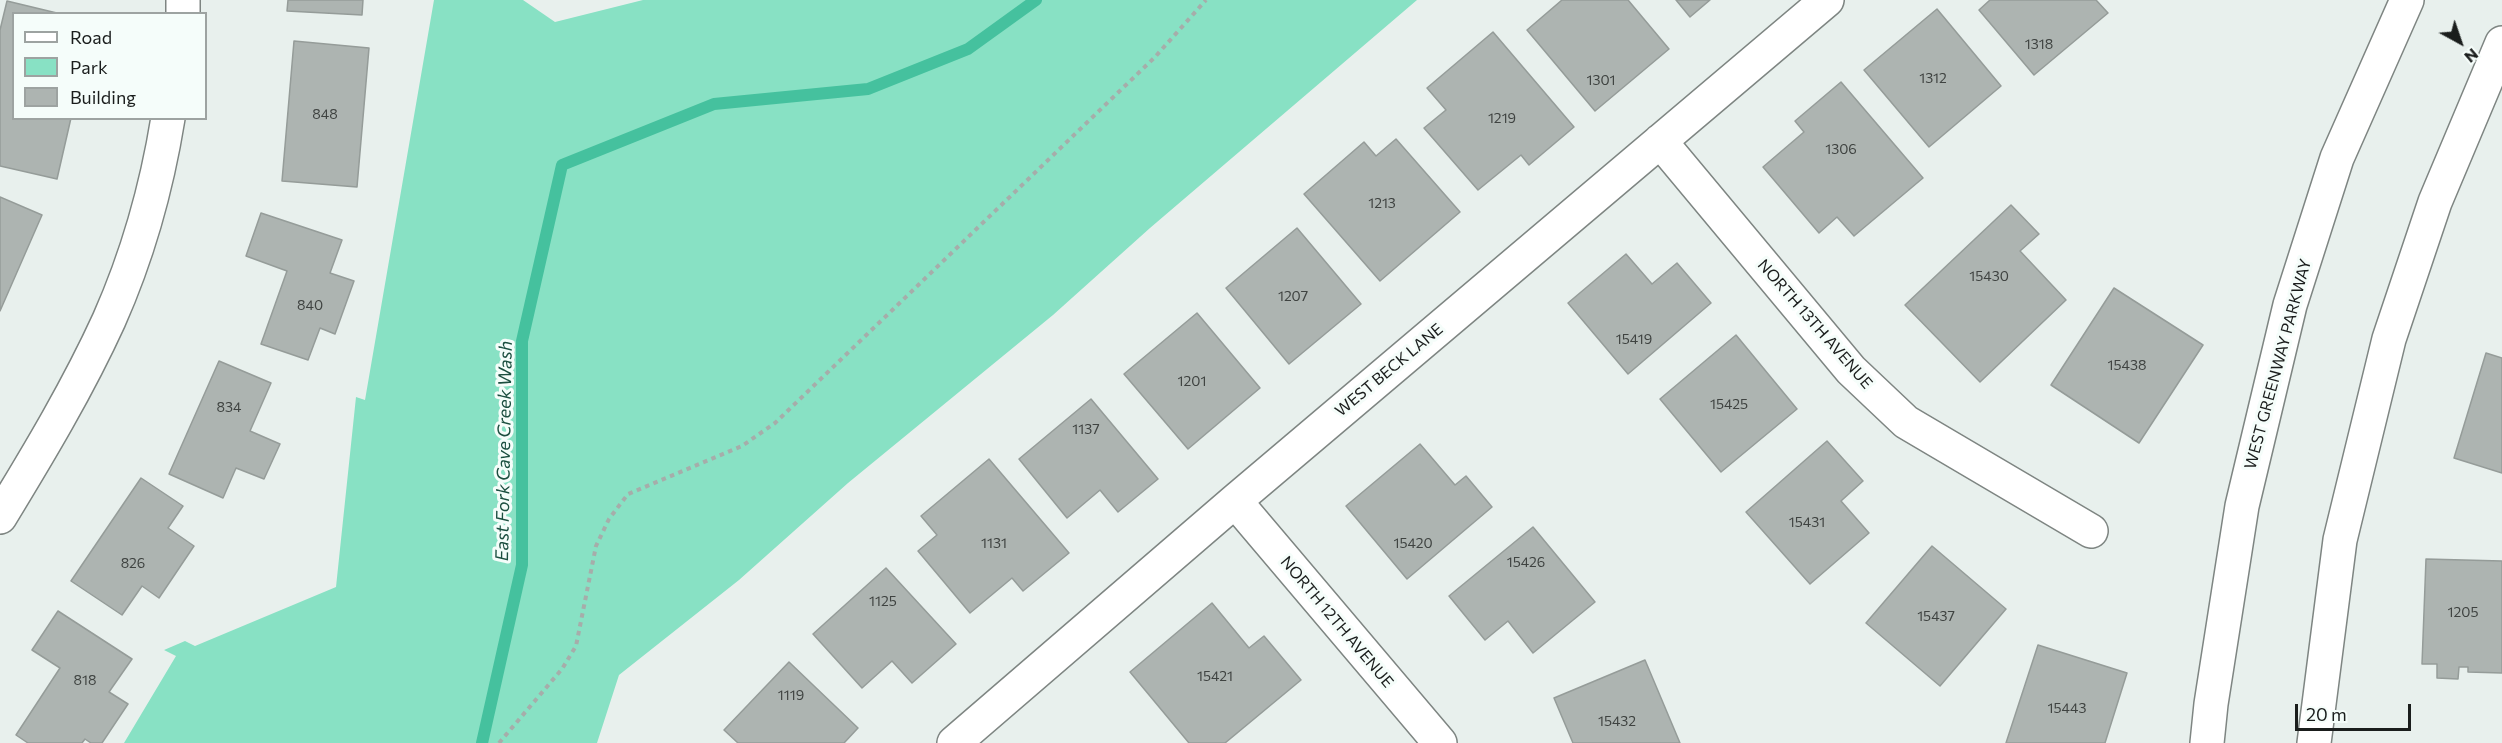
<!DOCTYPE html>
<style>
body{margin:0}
#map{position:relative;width:2502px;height:743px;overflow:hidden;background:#e8f0ed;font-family:Commissioner,sans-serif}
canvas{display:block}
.legend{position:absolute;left:12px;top:12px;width:195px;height:108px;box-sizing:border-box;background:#f5fdfa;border:2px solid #9da3a1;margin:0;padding:8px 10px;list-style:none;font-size:18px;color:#1a1d1c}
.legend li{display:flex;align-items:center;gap:12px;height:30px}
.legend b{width:30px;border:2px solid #9da3a1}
.north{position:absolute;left:2430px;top:12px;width:60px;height:60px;-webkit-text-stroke:4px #f5fdfa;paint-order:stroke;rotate:140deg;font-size:16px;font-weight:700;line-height:24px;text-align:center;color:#1a1d1c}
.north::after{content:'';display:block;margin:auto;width:21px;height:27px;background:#1a1d1c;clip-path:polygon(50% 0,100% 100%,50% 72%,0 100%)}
.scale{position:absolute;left:2295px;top:704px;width:116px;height:27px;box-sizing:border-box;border:3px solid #1a1d1c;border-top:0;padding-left:8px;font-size:18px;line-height:21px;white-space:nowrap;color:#1a1d1c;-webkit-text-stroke:4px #f5fdfa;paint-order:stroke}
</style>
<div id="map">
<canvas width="2502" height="743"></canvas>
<ul class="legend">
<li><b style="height:8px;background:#fff"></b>Road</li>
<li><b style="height:16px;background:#88e1c4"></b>Park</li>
<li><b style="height:16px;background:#adb4b1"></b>Building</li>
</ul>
<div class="north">N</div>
<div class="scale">20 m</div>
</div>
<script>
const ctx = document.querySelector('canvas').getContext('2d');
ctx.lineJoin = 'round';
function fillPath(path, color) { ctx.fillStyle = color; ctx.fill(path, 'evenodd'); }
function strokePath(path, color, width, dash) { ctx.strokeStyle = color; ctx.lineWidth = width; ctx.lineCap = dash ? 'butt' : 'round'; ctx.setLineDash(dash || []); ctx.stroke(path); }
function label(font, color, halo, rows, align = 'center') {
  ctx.font = font + ' Commissioner,sans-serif'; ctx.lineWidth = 6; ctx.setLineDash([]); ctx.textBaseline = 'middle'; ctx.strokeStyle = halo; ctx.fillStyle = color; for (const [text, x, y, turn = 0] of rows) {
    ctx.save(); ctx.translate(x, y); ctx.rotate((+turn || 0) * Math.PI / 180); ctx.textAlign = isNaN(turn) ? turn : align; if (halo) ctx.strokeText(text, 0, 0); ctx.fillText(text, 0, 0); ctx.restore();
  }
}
const green = new Path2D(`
 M434,0H523L555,22L643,0H1417L1150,228L1053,315L848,483L739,580L619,675L597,743H124L176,656L164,650L185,641L195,646L336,587L356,397L365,400Z`);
const stream = new Path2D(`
 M482,743L522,565V341L562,165L714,104L868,89L968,49L1036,0`);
const building = new Path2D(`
 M288,0H363L362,15L287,11Z
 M1562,0H1628L1669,49L1595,111L1527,30Z
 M1676,0H1710L1690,17Z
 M1990,0H2096L2108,13L2034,75L1979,10Z
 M7,1L61,14H14V118H71L57,179L0,166V30Z
 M1937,9L2001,86L1929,147L1864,70Z
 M1493,32L1574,127L1529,165L1521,155L1478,190L1424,128L1446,110L1427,88Z
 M294,41L369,48L357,187L282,181Z
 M1841,82L1923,178L1854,236L1837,217L1819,233L1763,167L1804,132L1795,121Z
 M1396,139L1460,212L1380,281L1304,194L1364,142L1376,156Z
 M0,197L42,215L0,311Z
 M2011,205L2039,234L2020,251L2066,300L1980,382L1905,305Z
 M261,213L342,240L330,273L354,281L335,334L320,328L308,360L261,344L287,271L246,256Z
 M1297,228L1361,304L1289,364L1226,288Z
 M1626,254L1652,284L1677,263L1711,303L1628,374L1568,303Z
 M2114,288L2203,345L2139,443L2051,385Z
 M1197,313L1260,388L1188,449L1124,374Z
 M1736,335L1797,409L1721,472L1660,399Z
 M2486,353L2502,358V473L2454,458Z
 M219,361L271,383L250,431L280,444L264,479L236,468L223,498L169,474Z
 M1091,399L1158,479L1118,512L1100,490L1067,518L1019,459Z
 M1827,441L1863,481L1841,501L1869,533L1810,584L1746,512Z
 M1420,444L1455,485L1466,476L1492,507L1407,579L1346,506Z
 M989,459L1069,553L1023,591L1012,578L970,613L918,551L937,535L921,516Z
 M141,478L183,506L168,528L194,546L159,598L142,586L122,615L71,581Z
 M1533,527L1595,602L1533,653L1508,621L1485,640L1449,596Z
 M1932,546L2006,609L1940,686L1866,623Z
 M2426,559L2502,561V673L2468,672V667H2459L2458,679L2437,678V664H2422Z
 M886,568L956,644L912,683L892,661L862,688L813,634Z
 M1212,603L1249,648L1264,636L1301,680L1225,743H1189L1130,672Z
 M58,611L132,659L109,692L128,704L102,743H91L85,739L82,743H28L16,735L60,668L32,650Z
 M2038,645L2127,673L2105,743H2006Z
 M1645,660L1680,743H1573L1554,698Z
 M789,662L858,728L844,743H738L724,730Z`);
const path = new Path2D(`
 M499,743L562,669L576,646L596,546L609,519L628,494L742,446L775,423L1155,57L1206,0`);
const minor = new Path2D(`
 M1660,141L1851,370L1906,422L2091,531
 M1235,501L1440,743
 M954,743L1235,501L1827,0`);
const tertiary = new Path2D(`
 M183,14V0
 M0,517C39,453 78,388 109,320C137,257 157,186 168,118`);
const secondary = new Path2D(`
 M2207,743L2211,704L2242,506L2290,305L2337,158L2407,0
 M2314,743L2340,540L2389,339L2435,202L2502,43`);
const numberNames = [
 ["1318",2039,44],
 ["1312",1933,78],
 ["1301",1601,80],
 ["848",325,114],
 ["1219",1502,118],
 ["1306",1841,149],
 ["1213",1382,203],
 ["15430",1989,276],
 ["1207",1293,296],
 ["840",310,305],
 ["15419",1634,339],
 ["15438",2127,365],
 ["1201",1192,381],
 ["15425",1729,404],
 ["834",229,407],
 ["1137",1086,429],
 ["15431",1807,522],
 ["1131",994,543],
 ["15420",1413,543],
 ["15426",1526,562],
 ["826",133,563],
 ["1125",883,601],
 ["1205",2463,612],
 ["15437",1936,616],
 ["15421",1215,676],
 ["818",85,680],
 ["1119",791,695],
 ["15443",2067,708],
 ["15432",1617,721]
];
const streetNames = [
 ["NORTH 13TH AVENUE",1815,324,49],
 ["WEST GREENWAY PARKWAY",2278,364,-75],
 ["WEST BECK LANE",1389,370,-40],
 ["NORTH 12TH AVENUE",1337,622,50]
];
const waterNames = [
 ["East Fork Cave Creek Wash",504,451,-89]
];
fillPath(green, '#88e1c4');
strokePath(stream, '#45c19e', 12);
fillPath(building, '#adb4b1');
strokePath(building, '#959c99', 1.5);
strokePath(minor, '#7e8582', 36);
strokePath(tertiary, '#7e8582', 36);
strokePath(secondary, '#7e8582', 36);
strokePath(path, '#a6adaa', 4, [4.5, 4.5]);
strokePath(minor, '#fff', 33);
strokePath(tertiary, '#fff', 33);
strokePath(secondary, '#fff', 33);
label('14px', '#3f4341', null, numberNames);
label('16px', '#1a1d1c', '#f5fdfa', streetNames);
label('italic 18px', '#1c4f40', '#f5fdfa', waterNames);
</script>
